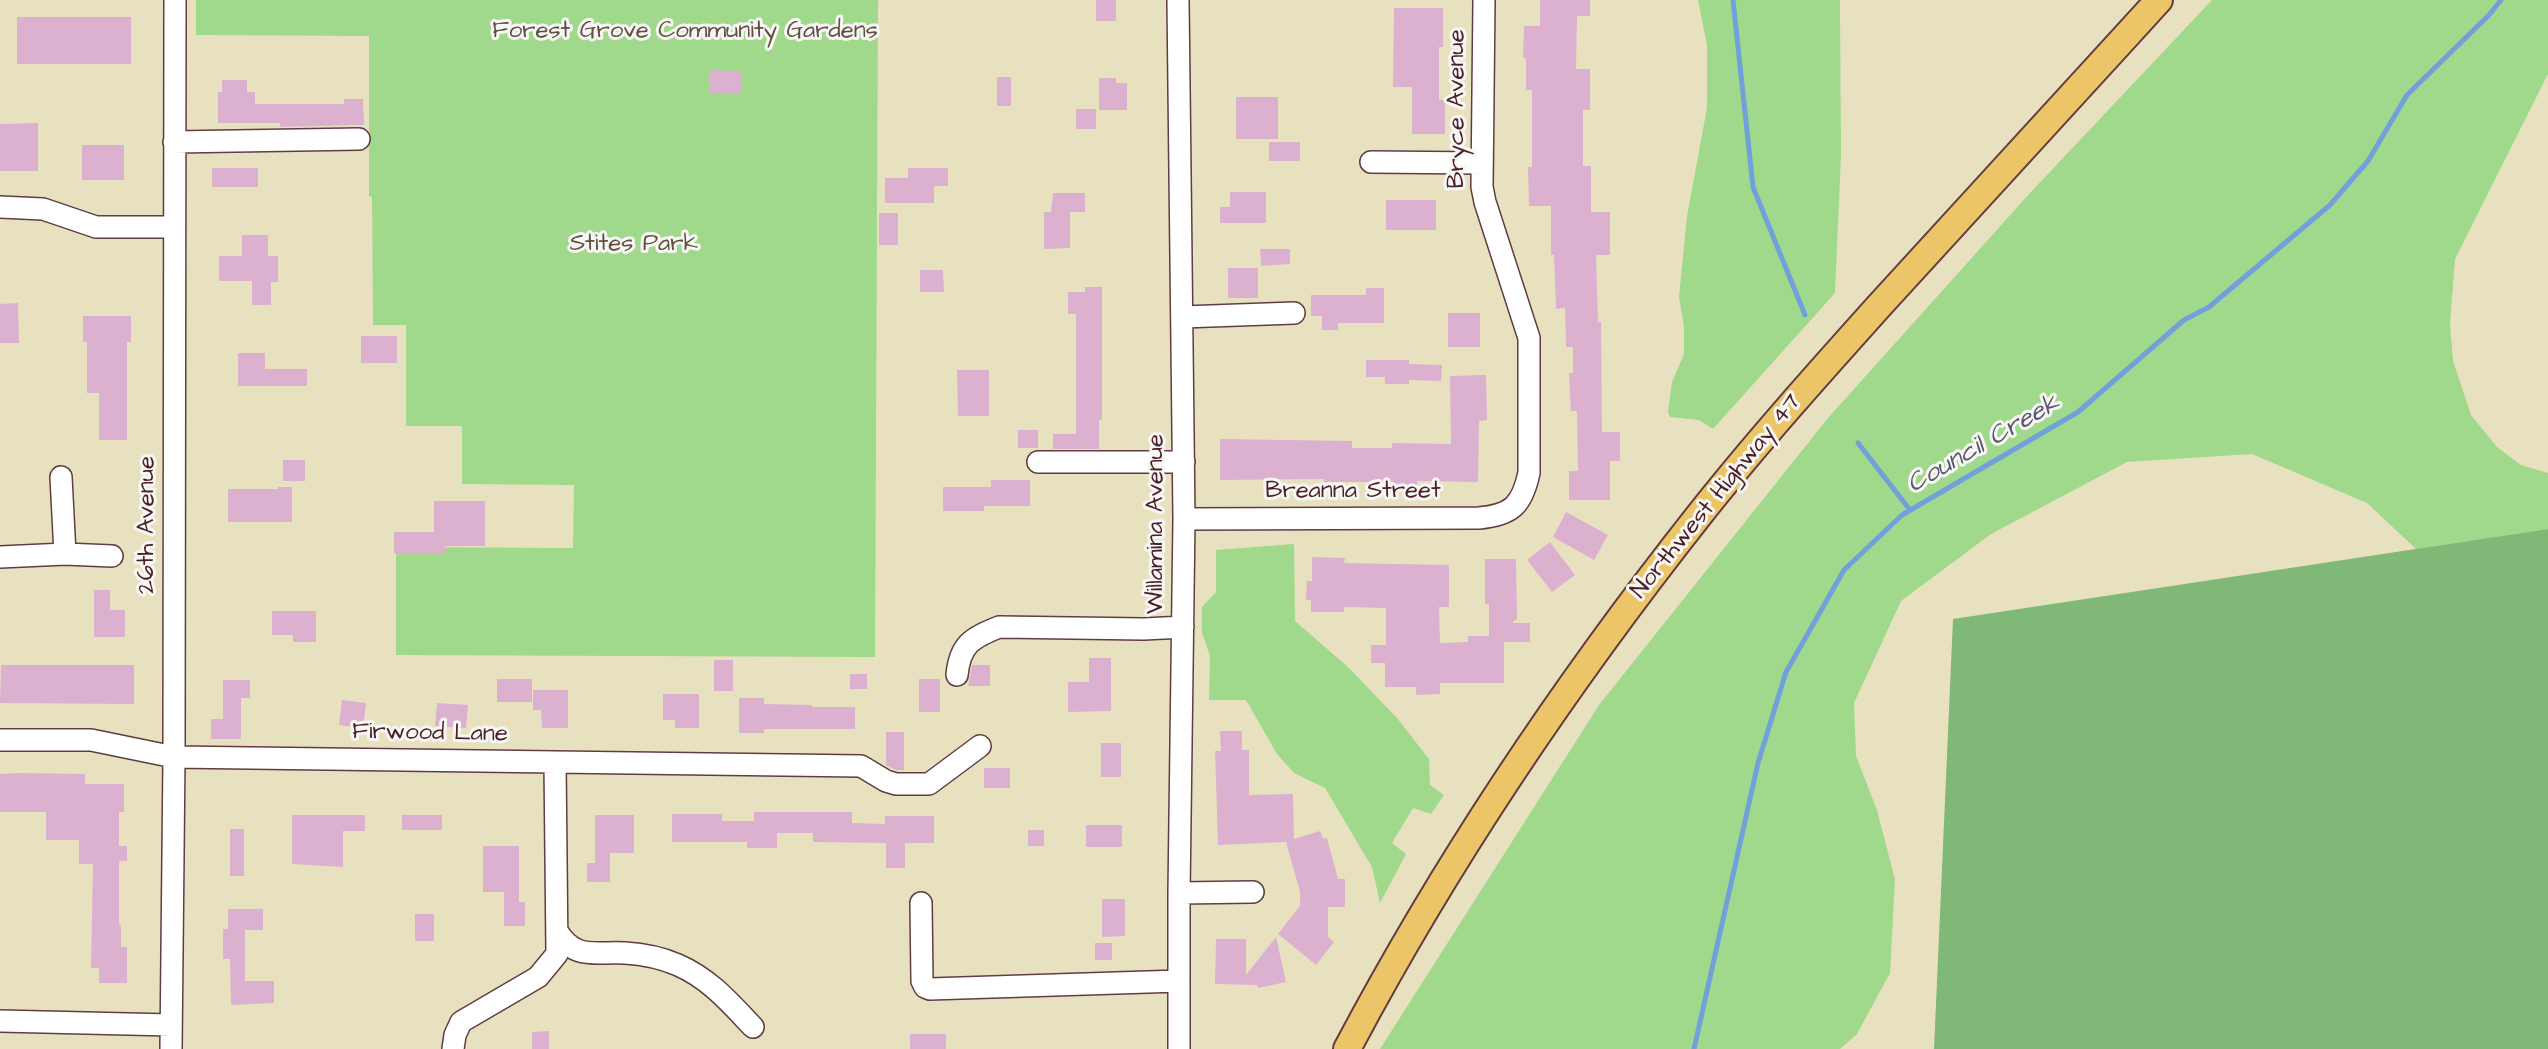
<!DOCTYPE html>
<style>
body{margin:0}
canvas{display:block;background:#e8e1c0}
</style>
<canvas width="2548" height="1049"></canvas>
<script>
const ctx = document.querySelector('canvas').getContext('2d');
ctx.lineJoin = 'round';
function fillPath(path, color) { ctx.fillStyle = color; ctx.fill(path, 'evenodd'); }
function strokePath(path, color, width, dash) { ctx.strokeStyle = color; ctx.lineWidth = width; ctx.lineCap = dash ? 'butt' : 'round'; ctx.setLineDash(dash || []); ctx.stroke(path); }
function label(font, color, halo, rows, align = 'center') {
  ctx.font = font + ' "Architects Daughter",sans-serif'; ctx.lineWidth = 6; ctx.setLineDash([]); ctx.textBaseline = 'middle'; ctx.strokeStyle = halo; ctx.fillStyle = color; for (const [text, x, y, turn = 0] of rows) {
    ctx.save(); ctx.translate(x, y); ctx.rotate((+turn || 0) * Math.PI / 180); ctx.textAlign = isNaN(turn) ? turn : align; if (halo) ctx.strokeText(text, 0, 0); ctx.fillText(text, 0, 0); ctx.restore();
  }
}
const green = new Path2D(`
 M196,0H878L875,657L396,655V547L573,548L574,485L462,484V426H406V325H373L372,197L369,196V36L196,35Z
 M1698,0H1840L1841,155L1835,293L1713,429L1699,420L1670,417L1668,412L1672,382L1684,354V327L1679,297L1687,216L1707,108V45Z
 M2212,0H2548V74L2455,259L2450,323L2453,361L2471,415L2497,447L2521,465L2548,473V529L2416,549L2367,503L2252,454L2127,462L1991,534L1901,601L1854,703L1856,756L1877,810L1895,880L1890,973L1857,1034L1840,1049H1380L1599,705L1828,418L2030,193Z
 M1294,544L1295,621L1348,667L1397,718L1429,759L1430,785L1444,795L1431,814L1413,808L1392,843L1406,854L1380,903L1372,867L1325,788L1294,773L1277,754L1246,700H1209L1210,656L1202,633V607L1216,592V550Z`);
const forest = new Path2D(`
 M2548,529V1049H1934L1953,619Z`);
const stream = new Path2D(`
 M1733,0L1753,187L1805,315
 M1858,443L1910,510
 M1694,1049L1758,763L1786,672L1844,570L1902,515L2078,412L2184,320L2209,307L2330,205L2368,161L2407,95L2489,15L2501,0`);
const building = new Path2D(`
 M1096,0H1116V21H1096Z
 M1540,0H1590V16H1577L1576,69H1590V110H1583V166H1591V212H1610V255H1596L1598,322H1601L1602,432H1620V461H1610V500H1569V471H1578L1577,411H1571L1569,373H1573V347H1566L1565,308L1556,309L1554,255H1551V206H1529L1528,167H1532V90H1526V58H1523L1524,26H1540Z
 M1394,8H1443V47H1439V100H1445V134H1412V87H1393Z
 M17,17H131V64H17Z
 M709,70L742,71V94L709,93Z
 M997,77H1011V106H997Z
 M1099,78H1116V83H1127V110H1099Z
 M222,80H247V92H255V104H344V99H363L364,125L280,127V123H218V92H222Z
 M1236,97H1278V139H1236Z
 M1076,109H1096V129H1076Z
 M38,123V171H0V124Z
 M1269,142H1300V161H1269Z
 M82,145H124V180H82Z
 M212,168H258V187H212Z
 M908,168H948V186H934V203H885V178H908Z
 M1230,192H1266V223H1220V207H1230Z
 M1053,193H1085V212H1070V248L1044,249V212H1051Z
 M1386,200H1436V230H1386Z
 M879,213H898V245H879Z
 M242,235H268V256H278V282H271V305H252V281H219V256H242Z
 M1260,249H1290V264L1261,266Z
 M1228,268H1258V298H1228Z
 M920,270H943L944,292H920Z
 M1085,287H1102V420H1099V449H1053V434H1076V314H1068V292H1085Z
 M1366,288H1384V323H1338V330H1322V316H1311V295H1366Z
 M18,303L19,343H0V304Z
 M1448,313H1480V347H1448Z
 M83,316H131V342H127V440H99V393H87V342H83Z
 M361,336H397V363H361Z
 M238,353H265V369H307V386H238Z
 M1366,360H1409V364L1442,365L1441,381L1409,380V384H1385V377H1366Z
 M957,370H989V416H958Z
 M1486,375L1487,420L1479,421L1478,482L1417,481V485H1393V482H1324V479L1220,480V439L1352,441V448H1392V443L1451,444L1450,376Z
 M1018,430H1038V448H1018Z
 M283,460H305V481H283Z
 M991,480H1030V506H984V511H943V487H991Z
 M278,487H292V522H228V489H278Z
 M434,501H485V546H445V553H394V532H434Z
 M1566,512L1608,535L1594,560L1553,537Z
 M1550,542L1575,575L1552,592L1527,560Z
 M1312,557L1345,558L1344,563L1449,565V607H1439L1440,643L1468,642V636H1489V604H1485V559H1516L1517,619L1512,623H1530V642H1504V683H1440V694L1416,695V687H1385V663H1371V645H1386V608L1344,607V612H1311V600H1306L1307,581H1312Z
 M94,590H110V610H125V637H94Z
 M272,611H316V642H293V635H272Z
 M1089,658H1111V711L1068,712V682H1089Z
 M714,660H733V691H714Z
 M1,665H134V704L0,703Z
 M972,665H990V686H968Z
 M850,674H867V689H850Z
 M497,679H532V702H497Z
 M919,679H940V712H919Z
 M223,680H250V698H241V739H211V719H223Z
 M533,690H568V728H542L541,710H533Z
 M663,694H699V728H675V720H663Z
 M739,698H764V704L812,705V707H855V729H764V733H739Z
 M342,700L366,703L363,728L339,725Z
 M437,703L468,705L466,728L435,726Z
 M1220,731H1242V750H1249V795L1293,794L1294,839L1320,831L1323,839L1327,838L1338,879H1345V907H1328V937L1334,942L1316,965L1278,934L1300,906V892L1286,842L1218,845L1215,751H1221Z
 M886,732H904V770H896L886,765Z
 M1101,743H1121V777H1101Z
 M984,768H1010V788H984Z
 M20,773L85,774V784H124V812H119V846H127V861H119V925H121V947H127V983H99V968H91L93,864H79V840H46V812H0V774Z
 M754,812H852V823L885,824V816H934V843H905V868H886V843L813,842V833H777V848H747V842H672V814H722V821H754Z
 M292,815H365V831H343V867L292,864Z
 M402,815H442V830H402Z
 M595,815H634V853H610V882H587V863H595Z
 M1086,825H1122V847H1086Z
 M230,829H244V876H230Z
 M1028,830H1044V846H1028Z
 M483,846H519V902H525V926H504V892H483Z
 M1102,899H1125V936L1102,937Z
 M228,909H263V930H245V981H274V1003L231,1005L230,959H223V929H228Z
 M415,914H434V941H415Z
 M1276,937L1286,982L1258,988L1257,985L1215,984L1216,939H1246V975Z
 M1095,943H1112V960H1095Z
 M549,1031V1049H532V1032Z
 M910,1034H946V1049H910Z`);
const minor = new Path2D(`
 M1178,0L1184,519L1179,893V1049
 M174,142L359,139
 M1371,162L1482,163
 M0,207L43,209L96,227H174
 M1183,317L1294,313
 M1038,462H1184
 M61,477L65,554
 M1184,519L1479,518C1512,515 1522,505 1529,473V338L1485,202L1482,187L1484,0
 M0,557L65,554L112,556
 M957,675C960,644 972,638 999,627L1144,629L1183,627
 M0,740H91L174,757L861,766L886,781L896,784H929L980,746
 M1179,893L1253,892
 M921,903L922,981L925,987L930,989L1179,981
 M557,931C575,961 596,951 625,953C642,954 662,958 678,965C710,979 730,1003 753,1027
 M0,1021L171,1025
 M171,1049L174,757L175,0
 M453,1049L455,1035L461,1022L538,977L557,954L555,762`);
const major = new Path2D(`
 M1347,1049C1447,860 1568,681 1700,514C1757,442 1818,374 1879,306C1972,203 2066,102 2159,0`);
const parkNames = [
 ["Forest Grove Community Gardens",685,32],
 ["Stites Park",634,245]
];
const streetNames = [
 ["Bryce Avenue",1458,109,-90],
 ["Breanna Street",1353,492],
 ["Northwest Highway 47",1717,497,-51],
 ["Willamina Avenue",1157,524,-90],
 ["26th Avenue",148,525,-90],
 ["Firwood Lane",430,734,1]
];
const waterNames = [
 ["Council Creek",1984,445,-30]
];
fillPath(green, '#a0d98b');
fillPath(forest, '#80b977');
strokePath(stream, '#72a0da', 5);
fillPath(building, '#dcb1d0');
strokePath(minor, '#623c41', 24);
strokePath(major, '#623c41', 30);
strokePath(minor, '#fff', 21);
strokePath(major, '#edc569', 26);
label('24px', '#604e43', '#f6f6f2', parkNames);
label('24px', '#4a1f2b', '#f6f6f2', streetNames);
label('italic 26px', '#5a5371', '#f6f6f2', waterNames);
</script>
